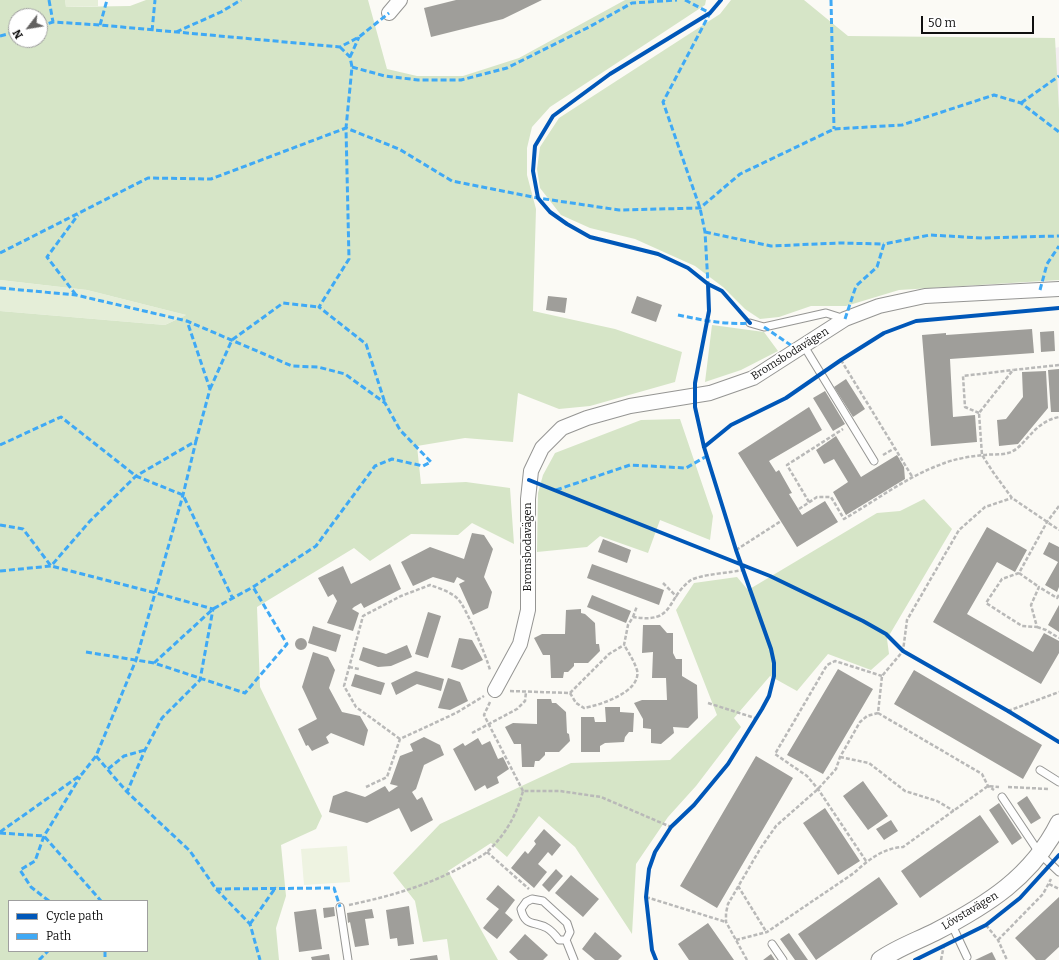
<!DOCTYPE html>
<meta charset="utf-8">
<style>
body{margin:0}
#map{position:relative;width:1059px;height:960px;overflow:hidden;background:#fbfaf5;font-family:Bitter,serif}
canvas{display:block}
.legend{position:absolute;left:8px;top:900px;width:140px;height:52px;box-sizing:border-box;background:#fff;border:1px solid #9f9f9f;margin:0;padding:5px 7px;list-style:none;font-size:12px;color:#0f0f0f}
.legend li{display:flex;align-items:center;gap:8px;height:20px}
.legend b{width:20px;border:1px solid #9f9f9f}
.north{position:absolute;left:8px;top:8px;width:40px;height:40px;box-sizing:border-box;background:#fff;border:1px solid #9f9f9f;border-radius:50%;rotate:239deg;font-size:11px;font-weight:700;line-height:16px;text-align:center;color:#0f0f0f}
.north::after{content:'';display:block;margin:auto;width:14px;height:18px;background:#626160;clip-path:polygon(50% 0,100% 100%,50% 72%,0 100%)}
.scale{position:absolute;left:921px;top:16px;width:113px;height:18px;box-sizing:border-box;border:2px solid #0f0f0f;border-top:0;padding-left:5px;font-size:12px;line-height:14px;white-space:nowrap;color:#0f0f0f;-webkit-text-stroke:3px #fff;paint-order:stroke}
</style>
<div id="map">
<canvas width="1059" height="960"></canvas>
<ul class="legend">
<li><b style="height:5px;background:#0057b8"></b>Cycle path</li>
<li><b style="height:5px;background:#3fa9f5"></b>Path</li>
</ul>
<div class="north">N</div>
<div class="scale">50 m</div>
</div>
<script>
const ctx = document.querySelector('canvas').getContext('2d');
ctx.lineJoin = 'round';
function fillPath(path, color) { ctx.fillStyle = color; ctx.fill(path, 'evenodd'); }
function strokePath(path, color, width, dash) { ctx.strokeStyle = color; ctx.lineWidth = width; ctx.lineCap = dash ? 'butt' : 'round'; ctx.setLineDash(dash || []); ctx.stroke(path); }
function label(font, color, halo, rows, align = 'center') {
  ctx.font = font + ' Bitter,serif'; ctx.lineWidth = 4; ctx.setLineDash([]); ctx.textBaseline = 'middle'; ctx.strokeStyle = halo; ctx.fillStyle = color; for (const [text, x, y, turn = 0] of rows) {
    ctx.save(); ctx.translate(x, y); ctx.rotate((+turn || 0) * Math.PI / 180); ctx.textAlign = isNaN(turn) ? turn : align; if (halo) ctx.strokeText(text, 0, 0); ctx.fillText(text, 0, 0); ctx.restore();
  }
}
const industrial = new Path2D(`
 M1059,47V110H1058L1055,48Z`);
const green = new Path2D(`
 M65,0H98V6L66,7Z
 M0,280L87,290L186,315L165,325L0,311Z`);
const forest = new Path2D(`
 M0,0H65L66,7L130,6L146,0H368L387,69L417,76H463L519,58L625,0H706L705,5L550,107L532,127L527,148V175L536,209L533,311L615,329L682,352L675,382L590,406L559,409L518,393L513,442L465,438L417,446L421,484L466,482L510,488L514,544L472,523L458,535L411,534L370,561L354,548L257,607L260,687L322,816L316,829L281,845L286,896L276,928L279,960H0V311L165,325L186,315L87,290L0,280ZM16,16H40V40H16ZM9,901H147V951H9Z
 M731,0H804L848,36L1055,38L1059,110V280L899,290L846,306H811L779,317L760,319L745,309L723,287L695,266L635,239L590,228L561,215L540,188L537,169L540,147L559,118L720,14Z
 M712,325L764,332L778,351L741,370L705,382Z
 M680,419L713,516L710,540L660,520L648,553L600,536L587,547L537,552L538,493L543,475L555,453L641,420Z
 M924,499L952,529L887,639L889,654L871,670L828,654L797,691L770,676L734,718L741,727L696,786L668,817L636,864L632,934L575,847L539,816L507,857L491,843L448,871L498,960H450L447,939L423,942L415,901L393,873L440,824L571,763L670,760L717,715L676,610L694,583L737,577L748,590L877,513L900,511Z`);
const pitch = new Path2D(`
 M347,846L350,882L304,885L301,849Z`);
const building = new Path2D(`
 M456,0H542L503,19L431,37L424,8Z
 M548,296L567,298L565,313L546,310Z
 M637,296L662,305L656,322L631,313Z
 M1032,329L1034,353L950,359L953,417L975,415L977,442L931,446L922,335L946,333V335Z
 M1054,331L1055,351L1041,352L1040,332Z
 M1059,369V412H1051L1048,370Z
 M1046,371L1048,408L1018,444L999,446L997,420L1006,419L1023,397L1022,372Z
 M846,379L865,409L853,417L834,387Z
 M825,391L845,424L833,431L813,398Z
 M809,407L822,430L769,461L776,472L779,470L792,493L789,494L802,515L825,501L838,522L797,547L738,453Z
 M836,436L861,477L897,455L904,467L905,479L846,515L833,492L848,482L834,459L824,464L816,450Z
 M987,527L1027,550L1015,572L997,562L967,614L1033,652L1044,633L1059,641V653L1041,684L933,622Z
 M472,533L484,535L493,549L484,577L492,592L488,608L473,615L459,584L465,581L457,577L454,583L433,577L413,586L401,562L430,547L464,559Z
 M603,539L631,550L627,563L598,552Z
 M1049,542L1059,547V587L1057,592L1045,585L1058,562L1043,554Z
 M390,564L401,589L364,608L361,603L354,607L352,609L359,613L353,631L327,623L337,601L333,594L328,597L318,578L343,566L351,584Z
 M592,564L664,590L659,605L587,578Z
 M592,595L631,611L626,623L587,607Z
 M1059,605V632L1048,625Z
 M581,609V613L585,614L595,623L596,644H599L600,651L588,663H574V666L568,672H564L563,678H551L550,655H543L534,638L542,634H565L566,610Z
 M428,612L441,616L428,658L415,654Z
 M643,625H660L667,633H673V653L676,659H682V676L697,685L698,718L688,728L673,727L674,733L661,744L651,743V729L643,728V719L634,703L642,700H667L666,678H652L653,652L642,653Z
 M313,626L341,635L336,652L308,643Z
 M295 644a6 6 0 1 1 12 0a6 6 0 1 1-12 0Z
 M459,638L472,640L483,660L462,670L451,667Z
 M407,645L412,657L391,666L378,667L359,660L363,647L386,654Z
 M313,652L328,657L335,670L329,688L342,712L360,716L368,730L364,746L331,733L326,737L329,743L312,751L308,745L306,746L298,729L317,719L302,687Z
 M838,669L873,689L823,774L787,755Z
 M914,670L1042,745L1023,779L894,704Z
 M416,671L444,679L441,691L417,684L396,695L391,683Z
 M355,674L385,683L381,695L351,686Z
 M448,678L460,682L468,701L450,710L438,708Z
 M537,699H551L552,703H556L566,712L567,733L569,734L570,741L559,752H545V755L539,761H535L534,767H522L521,744H514L505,727L513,723L537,724Z
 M605,707H620V712L634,713L633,732H629L625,737L624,742L605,743L600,746V752H581V717H594L595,722H606Z
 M424,737L440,745L444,755L424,765L416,789L412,792L417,800L422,797L433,820L411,832L399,808L367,823L329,812L333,796L346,791L365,797L385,786L389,792L398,786L390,784L400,756L413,751L410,744Z
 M478,738L482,745L490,741L498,759L503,757L509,769L497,777L499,783L487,789L485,785L475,791L453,749L463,743L465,746Z
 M756,756L793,778L717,908L680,886Z
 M863,781L888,816L868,830L843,796Z
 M1027,796L1041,818L1031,824L1017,803Z
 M999,803L1022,838L1012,845L989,810Z
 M825,808L860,861L838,875L803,823Z
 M980,815L999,842L920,898L901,871Z
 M891,820L898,831L884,840L876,829Z
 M544,829L561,845L552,856L548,852L538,864L547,872L534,888L511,868L525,851L528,854L536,844L534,841Z
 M556,869L563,876L549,892L542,885Z
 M571,875L599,899L583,917L555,893Z
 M879,877L898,904L816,960L798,934Z
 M498,885L515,900L505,913L513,920L497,939L483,928L499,909L486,899Z
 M1059,897V947L1045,960H1036L1015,938Z
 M409,906L414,944L398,946L397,938L390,939L386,910Z
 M334,907L335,916L324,918L323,908Z
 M316,909L322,949L299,952L294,912Z
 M372,909L374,918L365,919L369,945L355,947L350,922L348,923L347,913Z
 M708,923L734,960H689L678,944Z
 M595,932L622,956L618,960H595L582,949Z
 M789,933L808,960H795L780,939Z
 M525,934L548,955L543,960H518L509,952Z
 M992,952L996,960H975Z
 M329,954L330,960H312L311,957Z
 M771,954L775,960H763Z
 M437,955L438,960H410V959Z`);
const path = new Path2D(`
 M841,360L913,478
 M1059,365L1013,370L979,413L982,455L993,472L1012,498L1059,530
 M979,413L965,407L963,376L1013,370
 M883,455L895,448
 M809,502L787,465L843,429
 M1059,506L1047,522L1019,573L1002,579L986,603L1022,626L1037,627L1031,605L1039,587L1057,598L1059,595
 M799,509L817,497H831L844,519C875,501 908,476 942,464C954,459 971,456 984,455C992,454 1001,455 1008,453C1025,449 1032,422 1059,417
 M736,550L781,521
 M1019,573L1039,587
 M663,583L677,597
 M633,617L637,606
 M1037,627L1046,630L1059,638
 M349,667L359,669
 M510,691L570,693L609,654L624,645L628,625L633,617C676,624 665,599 691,580C699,575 733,572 744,570
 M570,693L576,703L584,708C600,705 642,692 637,670C634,661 629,653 624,645
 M490,702L484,715L523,791
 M708,703L755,718
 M1008,711L1059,692
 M878,713L982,774L988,786L994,790
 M472,733L517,709L525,701L526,692
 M400,739L356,707L344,686L363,616L401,596L430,585C439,588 451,592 458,599C466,607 487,658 490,670
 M840,757L869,763L905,791L937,801L954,811
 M366,787L387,777L400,739L456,713L484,696
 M1008,787L1049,789
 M487,852L529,889
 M866,861L818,789L807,776L775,754L827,665L835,661L882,676
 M1049,884L1059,889
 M738,886L767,933
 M646,897L726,922
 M349,905C391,896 430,885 467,864C474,860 483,856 488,851C506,834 517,814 523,791H560L601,797L671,827
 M986,925L998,940L1007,960
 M736,940L767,932L854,873C868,860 883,848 903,847L988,786L999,787
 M998,940L1043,894L1051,879
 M747,960L726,922V913L728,904L760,849L776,826L818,789L836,769L840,757L860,722L867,716L878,713L882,676L903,651L907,620L959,530L985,507L1012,498
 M941,960L944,945`);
const service = new Path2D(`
 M750,323L764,327L826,313L845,319
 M804,346L874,461
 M1040,770L1059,782
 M1002,797L1040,854L1059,872
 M532,899L543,901L567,923L570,932L566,940H559C556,936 552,931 547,928C535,921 525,927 521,909L526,902Z
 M340,907L348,960
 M951,923L967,957
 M566,940L574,960
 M772,944L783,960`);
const minor = new Path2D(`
 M389,13L400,0
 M495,690L520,644L528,610V499L531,471L542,448L562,428L587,418L630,406L710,393L753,378L845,319L879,306L925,296L1059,289`);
const tertiary = new Path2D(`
 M880,960C897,948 917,941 935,932C987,905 1032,877 1059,823`);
const quiet = new Path2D(`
 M49,0L53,22
 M685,0L710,13L663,102L700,208L705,232L708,284
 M831,0L834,129
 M100,25L107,0
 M40,26L53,22L100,25L340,47L359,37L389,13
 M152,31L155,0
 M176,32L221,12L241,0
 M0,36L16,32
 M340,47L350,57L352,67L346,128L349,259L319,307L366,344L385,403
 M350,57L359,37
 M352,67L385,76L418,80H461L507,68L589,27L632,3L677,0
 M1021,103L1059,76
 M705,232L771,246L839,243L884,244
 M0,253L148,178L211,179L346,128L399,149L452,181L538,198L619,210L700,208L740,174L834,129L902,125L994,95L1021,103L1059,132
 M0,288L76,295L187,321L292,366L318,367L345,374L385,403L400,430L431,462L423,466L392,459L375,466L316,546L253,587L213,609L154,663
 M1040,290L1047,264L1059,246
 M76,295L47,257L78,215
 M678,315C702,320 725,325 750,323
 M845,319L856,286L877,267L884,244L930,235L982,238L1059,236
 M764,327L798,350
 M210,389L232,340L283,303L319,307
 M0,445L61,417L136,476L183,495L232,597
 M556,490L630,465L686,468L707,456
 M0,525L23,529L51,566L156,593L213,609L200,680L162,718L145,750L127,792
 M0,571L51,566L90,521L136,476L196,441L210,389L187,321
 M86,652L154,663L245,693L287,644L253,587
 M96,756L127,792L190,851L216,889L250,924L260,960
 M108,769L124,756L145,750
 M0,832L82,774L96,756L136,660L183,495L196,441
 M0,833L44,836L101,901
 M216,889L334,888L340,907
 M49,901L31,887L20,870L35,861L44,836L80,777
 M250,924L276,887
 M105,951V960
 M39,960L48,951`);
const cycleway = new Path2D(`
 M708,284L722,291L750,323
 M704,447L731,425L786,398L841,360L884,333L916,321L1059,308
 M529,480L770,576L863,621L886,634L903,651L1008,711L1059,742
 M656,960L652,950L646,897L649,869L655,852L671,827L694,805L728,764L762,709L769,696L774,676V663L771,649L736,550L704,447L695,407V383L709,311L708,284L688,268L658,254L590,237L567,224L550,212L538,198L533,171L535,146L553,116L610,74L710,13L721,0
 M915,960L986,925L1020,898L1059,855`);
const streetNames = [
 ["Bromsbodavägen",790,354,-32],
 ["Bromsbodavägen",528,547,-90],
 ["Lövstavägen",970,911,-31]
];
fillPath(industrial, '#f3eef0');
fillPath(green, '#e5eed8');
fillPath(forest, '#d6e5c7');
fillPath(pitch, '#eef3e1');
fillPath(building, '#9f9e9a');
strokePath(service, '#959593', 9);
strokePath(minor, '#959593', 16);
strokePath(tertiary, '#959593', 19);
strokePath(path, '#b9b9b8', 2.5, [4, 2]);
strokePath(service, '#fefefe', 7);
strokePath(minor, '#fefefe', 14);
strokePath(tertiary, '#fefefe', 17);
strokePath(quiet, '#3fa9f5', 3, [6, 3]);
strokePath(cycleway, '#0057b8', 4);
label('11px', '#0f0f0f', '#fff', streetNames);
</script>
